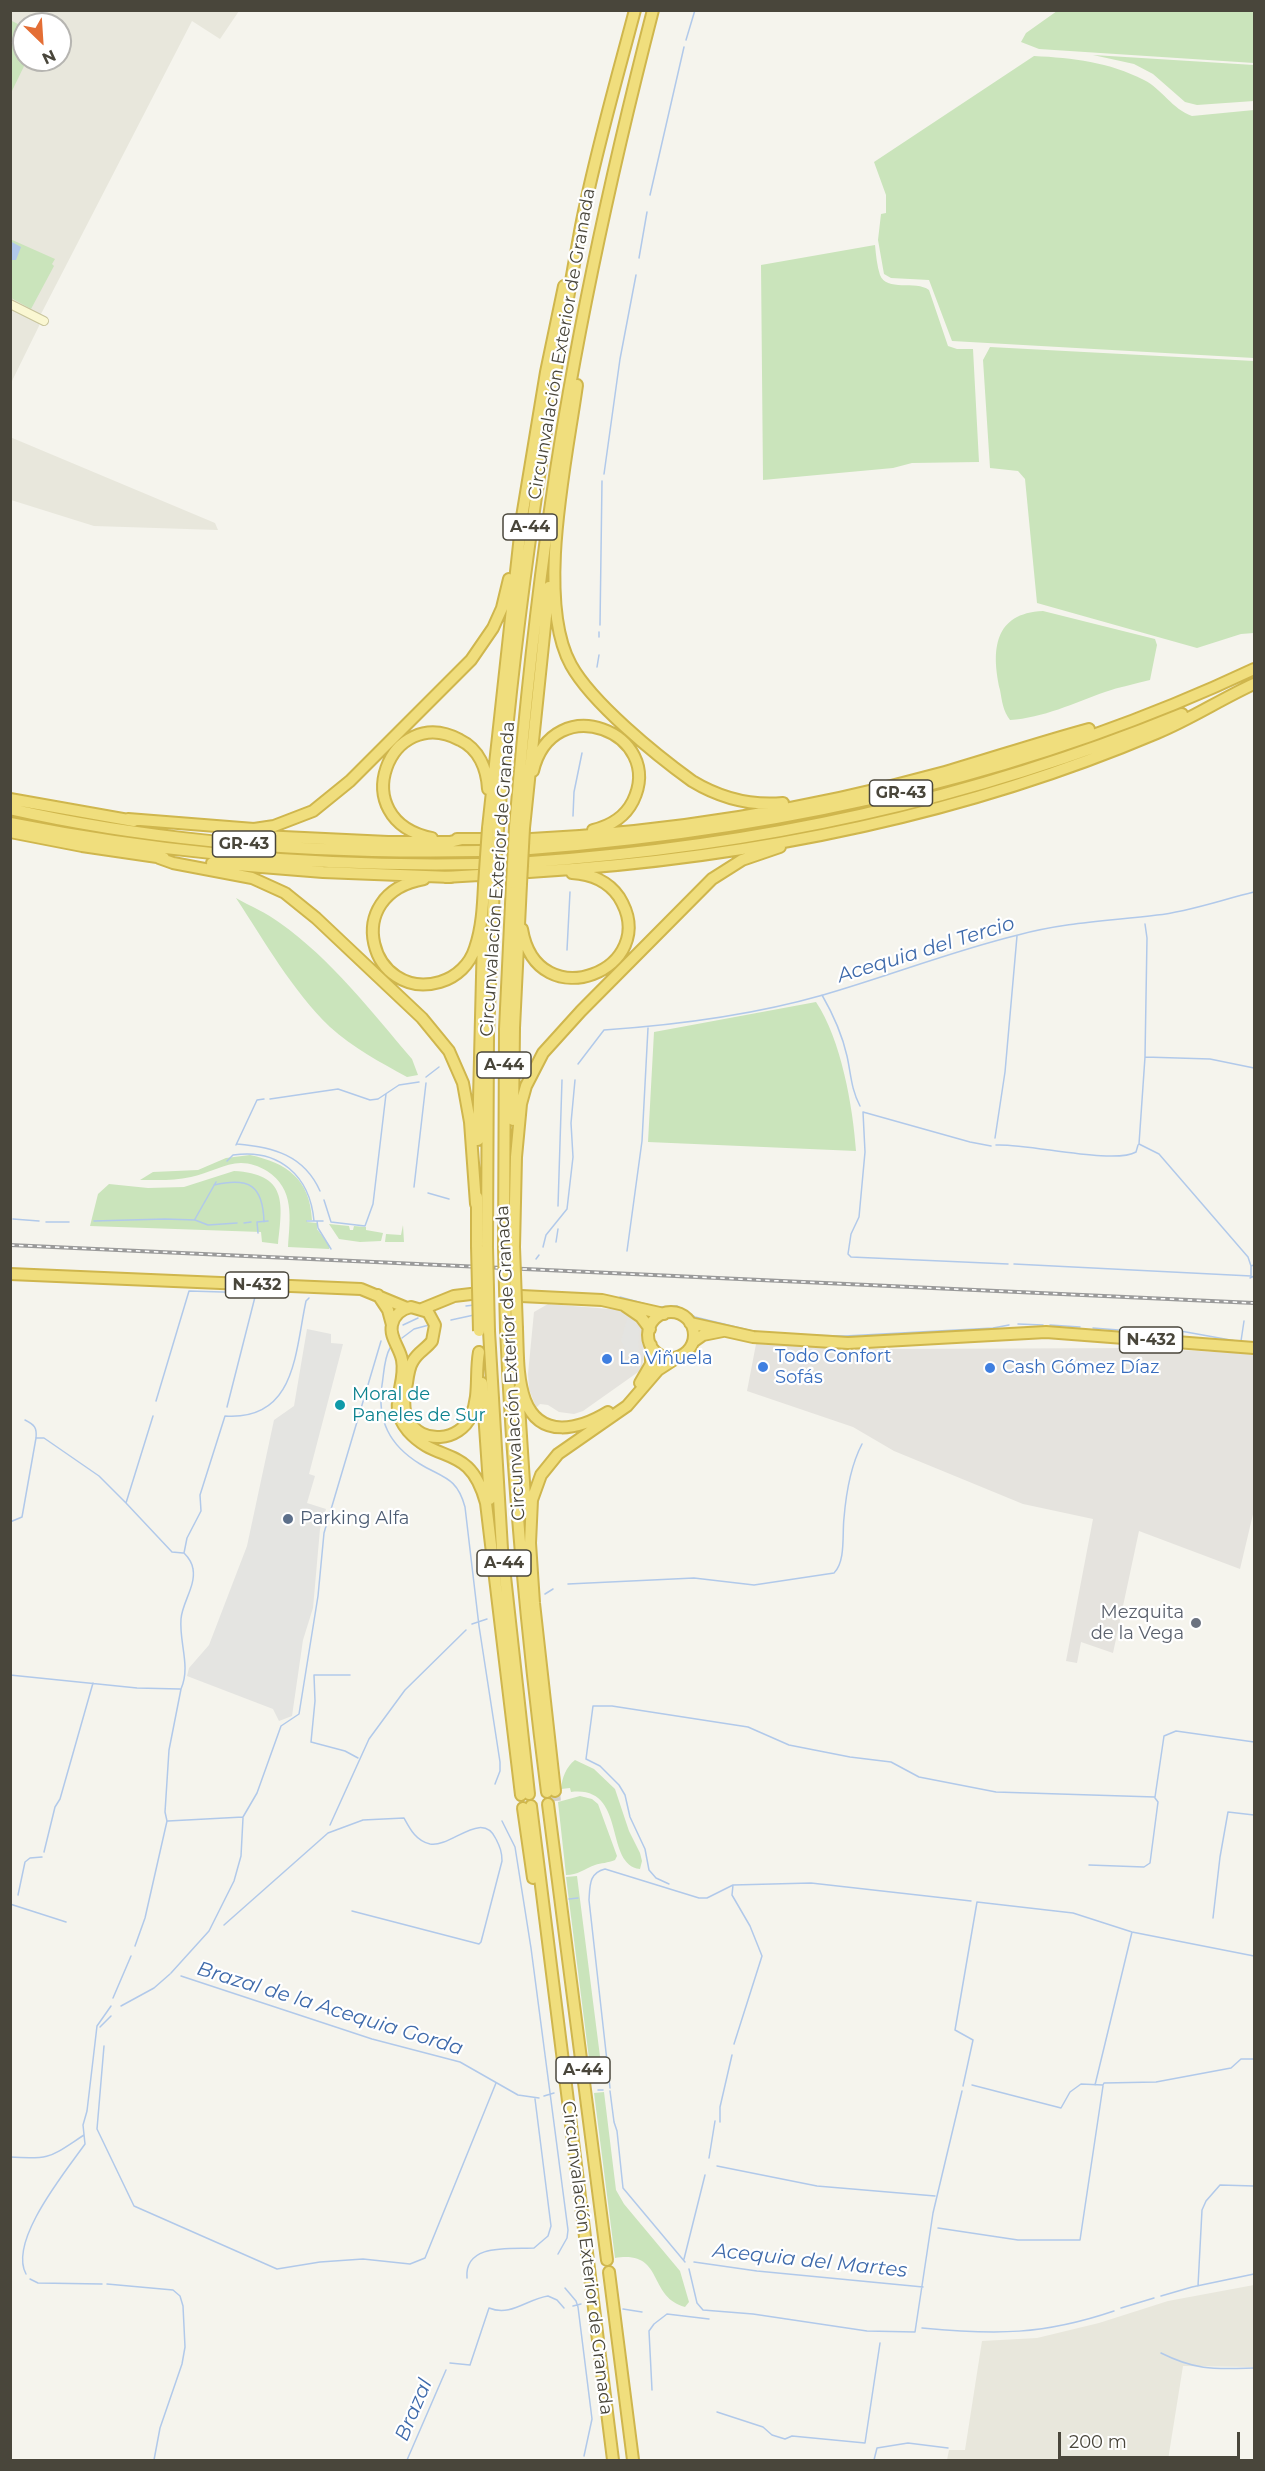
<!DOCTYPE html>
<meta charset="utf-8">
<style>
body{margin:0}
#map{position:relative;width:1265px;height:2471px;overflow:hidden;background:#f5f4ed;font-family:Montserrat,sans-serif}
canvas{display:block}
.frame{position:absolute;inset:0;border:12px solid #49463b;pointer-events:none}
.north{position:absolute;left:12px;top:12px;width:60px;height:60px;box-sizing:border-box;background:#fff;border:2px solid #b6b5b1;border-radius:50%;rotate:155deg;font-size:16px;font-weight:700;line-height:24px;text-align:center;color:#49463b}
.north::after{content:'';display:block;margin:auto;width:21px;height:27px;background:#e46e35;clip-path:polygon(50% 0,100% 100%,50% 72%,0 100%)}
.scale{position:absolute;left:1058px;top:2432px;width:182px;height:27px;box-sizing:border-box;border:3px solid #49463b;border-top:0;padding-left:8px;font-size:18px;line-height:21px;white-space:nowrap;color:#49463b;-webkit-text-stroke:4px #fff;paint-order:stroke}
</style>
<div id="map">
<canvas width="1265" height="2471"></canvas>
<div class="frame"></div>
<div class="north">N</div>
<div class="scale">200 m</div>
</div>
<script>
const ctx = document.querySelector('canvas').getContext('2d');
ctx.lineJoin = 'round';
function fillPath(path, color) { ctx.fillStyle = color; ctx.fill(path, 'evenodd'); }
function strokePath(path, color, width, dash) { ctx.strokeStyle = color; ctx.lineWidth = width; ctx.lineCap = dash ? 'butt' : 'round'; ctx.setLineDash(dash || []); ctx.stroke(path); }
function label(font, color, halo, rows, align = 'center') {
  ctx.font = font + ' Montserrat,sans-serif'; ctx.lineWidth = 4.5; ctx.setLineDash([]); ctx.textBaseline = 'middle'; ctx.strokeStyle = halo; ctx.fillStyle = color; for (const [text, x, y, turn = 0] of rows) {
    ctx.save(); ctx.translate(x, y); ctx.rotate((+turn || 0) * Math.PI / 180); ctx.textAlign = isNaN(turn) ? turn : align; if (halo) ctx.strokeText(text, 0, 0); ctx.fillText(text, 0, 0); ctx.restore();
  }
}
const residential = new Path2D(`
 M11,11H239L220,39L192,21L41,314L39,326L11,383ZM24,24H60V60H24Z
 M10,437L215,523L218,530L94,526L11,500Z
 M1254,2285V2367L1183,2366L1168,2460H947L949,2450H965L982,2341L1037,2338L1099,2323L1168,2301Z`);
const industrial = new Path2D(`
 M548,1304L622,1310L640,1320L644,1329L645,1354L641,1370L583,1411L574,1414L559,1412L548,1405L540,1404L536,1408L529,1389L528,1374L534,1312Z
 M756,1344L877,1349L1143,1348L1254,1354V1510L1240,1569L1139,1531L1113,1653L1081,1642L1077,1663L1066,1661L1093,1519L1023,1504L894,1451L853,1427L747,1391Z`);
const green = new Path2D(`
 M1057,11H1254V63L1039,49L1021,42L1026,33Z
 M10,20L24,27V60H27L11,93Z
 M1093,55L1254,65V101L1197,105L1185,102L1153,74L1134,64Z
 M1034,56C1073,58 1109,62 1144,80C1162,89 1172,109 1192,116L1254,110V358L952,341L929,280L891,278L884,274L878,240L881,214L886,213V195L874,162Z
 M10,239L55,259L52,264L54,266L31,309L11,298Z
 M875,245C876,255 877,266 880,275C886,292 916,280 929,290L948,346L957,349H973L979,462L912,463L893,468L763,480L761,265Z
 M990,347L1254,361V633L1241,634L1197,648L1037,603L1025,479L1018,471L990,468L983,360Z
 M1043,611L1155,639L1157,645L1150,680C1135,684 1119,687 1105,692C1074,703 1043,718 1010,720C1003,711 1002,701 1000,690C991,650 994,613 1043,611Z
 M236,898C250,906 267,913 280,923C332,960 371,1011 412,1059L418,1075L407,1077C380,1062 353,1048 330,1027C292,990 265,942 236,898Z
 M816,1002C841,1039 853,1107 856,1151L648,1142L654,1032Z
 M250,1155C287,1163 310,1179 312,1220H307V1222L317,1223V1229L330,1246L329,1249L288,1247C290,1218 295,1189 267,1171C259,1166 250,1163 241,1163C225,1163 207,1174 191,1177C174,1181 158,1180 140,1180L153,1172L198,1170L226,1158Z
 M234,1171C287,1174 283,1202 278,1244L262,1242L261,1232L90,1226L98,1194L109,1184L148,1188L184,1187Z
 M329,1224L349,1226L350,1230H353L354,1226L366,1227V1230L383,1233L381,1241L360,1242L339,1239Z
 M403,1225L404,1242H385L386,1234L401,1235Z
 M575,1760L594,1769L615,1789L629,1831L640,1853L642,1861L640,1869C603,1865 628,1785 571,1792L570,1788L561,1789C562,1778 566,1767 575,1760Z
 M580,1796L592,1799L598,1804L617,1856L615,1860C608,1863 601,1863 595,1865C584,1869 578,1875 566,1875L558,1802Z
 M577,1876L603,2080L592,2082L566,1877Z
 M604,2092L616,2190L624,2204L680,2271L689,2302L685,2307C647,2297 665,2250 615,2258L594,2093Z`);
const parking = new Path2D(`
 M627,1319L634,1321L639,1328L638,1363L628,1354L621,1341Z
 M307,1329L331,1334V1343L343,1344L309,1474L315,1476L307,1503L326,1509L320,1529L313,1608L303,1640L292,1716L279,1721L273,1709L187,1676L189,1668L209,1645L247,1546L274,1420L294,1406Z`);
const water = new Path2D(`
 M10,241L21,247L16,260H11Z`);
const stream = new Path2D(`
 M686,40L695,10
 M650,195L684,47
 M639,258L647,212
 M604,474L620,359L636,275
 M600,625L602,481
 M599,632V637
 M597,667L599,655
 M573,816L574,792L582,753
 M1145,924L1147,938L1145,1057L1210,1059L1254,1068
 M567,950L570,892
 M822,995C833,1014 842,1034 847,1056C851,1074 851,1089 860,1106
 M1145,1057L1139,1144L1159,1154L1248,1257L1251,1266
 M578,1064L604,1030C677,1025 753,1015 823,995C889,976 952,951 1018,935C1067,922 1109,921 1157,915C1188,912 1224,899 1254,892
 M426,1077L439,1067
 M270,1099L338,1089L370,1100L378,1099L399,1085L419,1082
 M995,1138L1005,1072L1017,936
 M237,1144C273,1147 304,1155 320,1191
 M236,1145L257,1100L264,1099
 M996,1145C1027,1143 1114,1165 1136,1152L1138,1145
 M991,1146L970,1142L863,1112L865,1152L859,1217L851,1234L848,1254L851,1257L1008,1264
 M227,1161L233,1155C279,1148 310,1176 314,1221
 M214,1185C249,1177 263,1185 264,1222
 M414,1187L426,1083
 M428,1193L449,1199
 M324,1200L331,1222L365,1226L373,1204L386,1094
 M558,1206L562,1080
 M13,1219L39,1221
 M195,1219L216,1182
 M94,1221L165,1219L195,1220L208,1225L237,1223
 M307,1221H323
 M317,1221L318,1228L331,1249
 M46,1222H69
 M244,1223L251,1222
 M258,1233L257,1222L268,1221
 M556,1242L558,1229
 M543,1247L546,1235L567,1209L573,1157L571,1123L575,1080
 M627,1251L642,1141L648,1028
 M536,1259L539,1255
 M1014,1264L1251,1276V1266L1254,1265
 M1250,1278L1254,1276
 M620,1297L657,1307L677,1306L695,1317L757,1332
 M466,1306L474,1305
 M451,1320L474,1315
 M1018,1324L1043,1325
 M403,1325L418,1318
 M1050,1325L1080,1327
 M1093,1328L1157,1333
 M1175,1330L1236,1341
 M798,1335L845,1336L993,1328L1009,1325
 M402,1338L414,1329L429,1325
 M1241,1341L1244,1321
 M390,1348C384,1358 384,1373 382,1385C377,1420 389,1445 420,1464C443,1478 457,1477 465,1507L479,1626L500,1762V1771L495,1784
 M156,1401L189,1291L256,1293L227,1407
 M153,1416L126,1503L172,1552L183,1553
 M37,1438H44L99,1476L126,1503
 M10,1522L22,1517L36,1438C37,1428 35,1425 25,1420
 M568,1584L694,1578L754,1585L834,1573C846,1561 842,1534 844,1518C846,1494 851,1465 862,1444
 M545,1594L553,1589
 M472,1624L487,1619
 M10,1675L137,1688L180,1689
 M350,1675H314L315,1701L311,1742L345,1751L358,1758
 M168,1821L243,1817L257,1793L281,1726L299,1714L318,1596L324,1533L381,1341
 M502,1821L515,1847L531,1948L568,2230L567,2238L558,2254
 M330,1825L369,1739L405,1690L466,1630
 M44,1852L55,1807L60,1799L93,1683
 M1089,1865L1144,1867L1150,1863L1158,1802L1155,1798
 M669,1884L656,1878L649,1870L645,1849L630,1817L625,1795L619,1785L600,1766L586,1759L593,1706H612L748,1727L789,1745L850,1757L891,1762L919,1777L996,1792L1155,1797L1164,1736L1176,1731L1254,1742
 M733,1885L732,1895L750,1926L762,1956L734,2044
 M18,1895L25,1862L30,1858L42,1857
 M569,1899L578,1898
 M10,1904L66,1922
 M1213,1918L1220,1857L1228,1812L1254,1815
 M224,1925L328,1833L363,1820L404,1818C410,1829 416,1841 430,1844C451,1848 482,1809 496,1839C500,1847 502,1852 502,1861L481,1942L479,1944L352,1911
 M135,1946L145,1918L167,1821L165,1812L169,1750L181,1689C191,1666 179,1643 181,1619C182,1603 196,1586 193,1569C192,1562 189,1558 184,1553L187,1538L201,1511L200,1495L225,1416C296,1421 295,1352 306,1301L309,1298
 M171,1973L209,1931L234,1881L241,1856L243,1818
 M181,1976L372,2039L460,2062L518,2095L539,2098
 M113,1998L131,1956
 M121,2006L154,1988L170,1974
 M100,2027L111,2016
 M104,2046L97,2129L134,2206L277,2269L320,2262L363,2259L410,2264L425,2258L496,2083
 M972,2085L1061,2108L1070,2092L1081,2084L1103,2085L1104,2083L1156,2082L1231,2068L1241,2059H1254
 M1095,2085L1132,1932
 M963,2086L973,2040L955,2030L977,1902L1073,1913L1132,1932L1254,1956
 M610,2088L589,1900C590,1885 589,1873 605,1869L699,1898H707L733,1885L811,1883L971,1901
 M598,2090H603
 M610,2091L614,2122L617,2131L623,2188L685,2262
 M544,2096L554,2093
 M720,2122V2107L732,2055
 M10,2157C51,2160 50,2157 84,2135
 M709,2158L715,2121
 M717,2166L817,2186L935,2196
 M938,2228L1018,2240H1080L1103,2086
 M684,2259L705,2175
 M694,2262L757,2271L923,2287
 M689,2269L697,2303L703,2310L753,2314L867,2331L915,2332L933,2213L962,2091
 M26,2274C8,2241 66,2171 85,2144L83,2125L87,2111L97,2026L111,2006
 M467,2278C464,2243 510,2249 534,2248L548,2236L551,2226L535,2099
 M30,2279L38,2283L102,2284
 M107,2284L173,2290L180,2296L183,2306L185,2347L182,2364L160,2428L154,2460
 M1198,2286L1202,2210L1206,2201L1220,2185L1254,2186
 M565,2288L576,2301L578,2307L592,2419L584,2456
 M1161,2296L1192,2287L1254,2274
 M573,2306L581,2304
 M1121,2308L1154,2298
 M623,2309L642,2312
 M922,2328C996,2335 1043,2335 1114,2311
 M1161,2353C1197,2371 1215,2369 1254,2368
 M450,2363L470,2365L489,2308C511,2317 527,2299 548,2296L557,2300L564,2308
 M652,2390L649,2331L654,2324L667,2314L709,2319
 M717,2412L763,2427L772,2435L785,2439L792,2436L865,2443L880,2343
 M407,2460L446,2370
 M874,2460L877,2448L908,2443L948,2448`);
const highwayTunnel = new Path2D(`
 M555,1791L556,1803`);
const secondary = new Path2D(`
 M10,304L44,321`);
const highway = new Path2D(`
 M577,385C567,458 535,600 571,665C592,703 656,755 692,781C720,798 750,806 783,803
 M533,771C553,688 666,733 633,801C625,817 610,826 593,830
 M10,799L134,821
 M10,809C164,844 323,854 480,851
 M128,819L254,829L274,826L313,811L350,781L471,660L493,628L502,608L509,579
 M10,823C166,854 321,867 479,864
 M515,827C524,719 535,611 551,503C575,337 611,173 653,10
 M488,828L522,517L546,372L564,286
 M524,828L549,587
 M498,829C514,626 544,426 581,226C595,154 616,82 635,10
 M10,832L82,846L164,858
 M241,835L388,842H450L462,839
 M432,838C343,820 390,702 460,740C479,749 487,769 488,789
 M457,839H481
 M531,839C671,832 810,809 945,772C993,758 1041,742 1089,729
 M530,849C779,830 1027,776 1254,669
 M159,858L173,863L252,878L285,893L316,918L422,1018L449,1051L463,1083L470,1122L476,1204
 M530,862C759,846 968,801 1182,714
 M212,863L323,872L451,877
 M529,872C743,859 959,817 1157,733C1191,719 1221,699 1254,684
 M445,877L479,875
 M424,879C339,894 371,1002 440,982C457,977 470,964 475,948C482,928 483,906 484,885
 M522,929C537,1020 664,969 619,897C608,881 590,874 572,873
 M513,1120L514,1028L521,884
 M478,1140L483,936
 M477,1246V1197
 M487,1247L488,1034L494,885
 M504,1247L505,1029L512,883
 M514,1247L516,1157L521,1104L526,1086L543,1053L581,1011L712,879L742,860L780,847
 M10,1274L361,1289L407,1308
 M378,1295L388,1310L392,1325
 M521,1296L602,1300L664,1314
 M625,1306L641,1317L650,1329
 M422,1309L454,1296L471,1294
 M648 1335a23 23 0 1 1 46 0a23 23 0 1 1-46 0Z
 M690,1323L753,1337L848,1343L1046,1332L1254,1348
 M517,1329C518,1352 517,1378 525,1400C540,1440 580,1429 608,1412
 M506,1330C513,1484 527,1638 547,1792
 M489,1331L502,1549L529,1794
 M693,1342L703,1335L723,1331
 M479,1352C475,1373 480,1395 471,1416C460,1441 421,1446 408,1419C402,1408 404,1395 407,1383C408,1375 409,1367 413,1361C418,1352 426,1349 432,1341L435,1325L428,1312L411,1307C402,1309 394,1315 392,1325C389,1337 400,1348 402,1360C407,1386 386,1405 408,1431C438,1465 470,1443 486,1503L521,1795
 M482,1383L490,1499
 M640,1383L651,1364V1345
 M518,1390L526,1513
 M555,1791L534,1603L530,1543L532,1500L541,1475L558,1454L627,1406L658,1370L678,1357
 M548,1804L607,2260
 M531,1806L613,2460
 M523,1808L533,1878
 M609,2272L633,2460`);
const rail = new Path2D(`
 M10,1245L1254,1303`);
const highwayBridge = new Path2D(`
 M512,883L515,827
 M521,884L524,828
 M484,885L488,828
 M494,885L498,829
 M477,1246L479,1331
 M487,1247L489,1331
 M504,1247L506,1330
 M514,1247L517,1329`);
const markers = [
 [607,1359,6,"#3f7fe0"],
 [763,1367,6,"#3f7fe0"],
 [990,1368,6,"#3f7fe0"],
 [340,1405,6,"#0f9aa8"],
 [288,1519,6,"#5c6f8a"],
 [1196,1623,6,"#6b7280"]
];
const shields = [
 [530,527,54],
 [901,793,63],
 [244,844,63],
 [504,1065,54],
 [257,1285,63],
 [1151,1340,63],
 [504,1563,54],
 [583,2070,54]
];
const shieldNames = [
 ["A-44",530,527],
 ["GR-43",901,793],
 ["GR-43",244,844],
 ["A-44",504,1065],
 ["N-432",257,1285],
 ["N-432",1151,1340],
 ["A-44",504,1563],
 ["A-44",583,2070]
];
const streetNames = [
 ["Circunvalación Exterior de Granada",562,344,-80],
 ["Circunvalación Exterior de Granada",498,879,-86],
 ["Circunvalación Exterior de Granada",511,1363,-93],
 ["Circunvalación Exterior de Granada",587,2258,83]
];
const shopNames = [
 ["Todo Confort",775,1357],
 ["Sofás",775,1378],
 ["La Viñuela",619,1359],
 ["Cash Gómez Díaz",1002,1368]
];
const cultureNames = [
 ["Moral de",352,1395],
 ["Paneles de Sur",352,1416]
];
const serviceNames = [
 ["Parking Alfa",300,1519]
];
const worshipNames = [
 ["Mezquita",1184,1613],
 ["de la Vega",1184,1634]
];
const waterNames = [
 ["Acequia del Tercio",926,950,-17],
 ["Brazal de la Acequia Gorda",330,2009,17],
 ["Acequia del Martes",810,2261,6],
 ["Brazal",414,2410,-67]
];
fillPath(residential, '#e8e7dc');
fillPath(industrial, '#e5e3de');
fillPath(green, '#cae4bb');
fillPath(parking, '#e4e4e1');
fillPath(water, '#b1c9ea');
strokePath(stream, '#b1c9ea', 1.5);
strokePath(highwayTunnel, '#d3d1c9', 10, [10, 5]);
strokePath(secondary, '#c7c39b', 10);
strokePath(highway, '#cfb64d', 14);
strokePath(secondary, '#faf7d2', 8);
strokePath(highway, '#f0de7d', 10);
strokePath(rail, '#9a9a9a', 4);
strokePath(rail, '#fff', 1.5, [4.5]);
strokePath(highwayBridge, '#cfb64d', 14, []);
strokePath(highwayBridge, '#f0de7d', 10);
for (const [x, y, r, color] of markers) { const dot = new Path2D(); dot.arc(x, y, r, 0, 2 * Math.PI); ctx.fillStyle = color; ctx.fill(dot); strokePath(dot, '#fff', 2); }
for (const [x, y, w] of shields) { const box = new Path2D(); box.roundRect(x - w / 2, y - 13, w, 26, 4.5); ctx.fillStyle = '#fff'; ctx.fill(box); strokePath(box, '#49463b', 1.5); }
label('bold 16px', '#49463b', null, shieldNames);
label('18px', '#49463b', '#fff', streetNames);
label('18px', '#366cbe', '#fff', shopNames, 'left');
label('18px', '#0d838f', '#fff', cultureNames, 'left');
label('18px', '#4e5e75', '#fff', serviceNames, 'left');
label('18px', '#5b616d', '#fff', worshipNames, 'right');
label('italic 20px', '#3e6aab', '#fff', waterNames);
</script>
